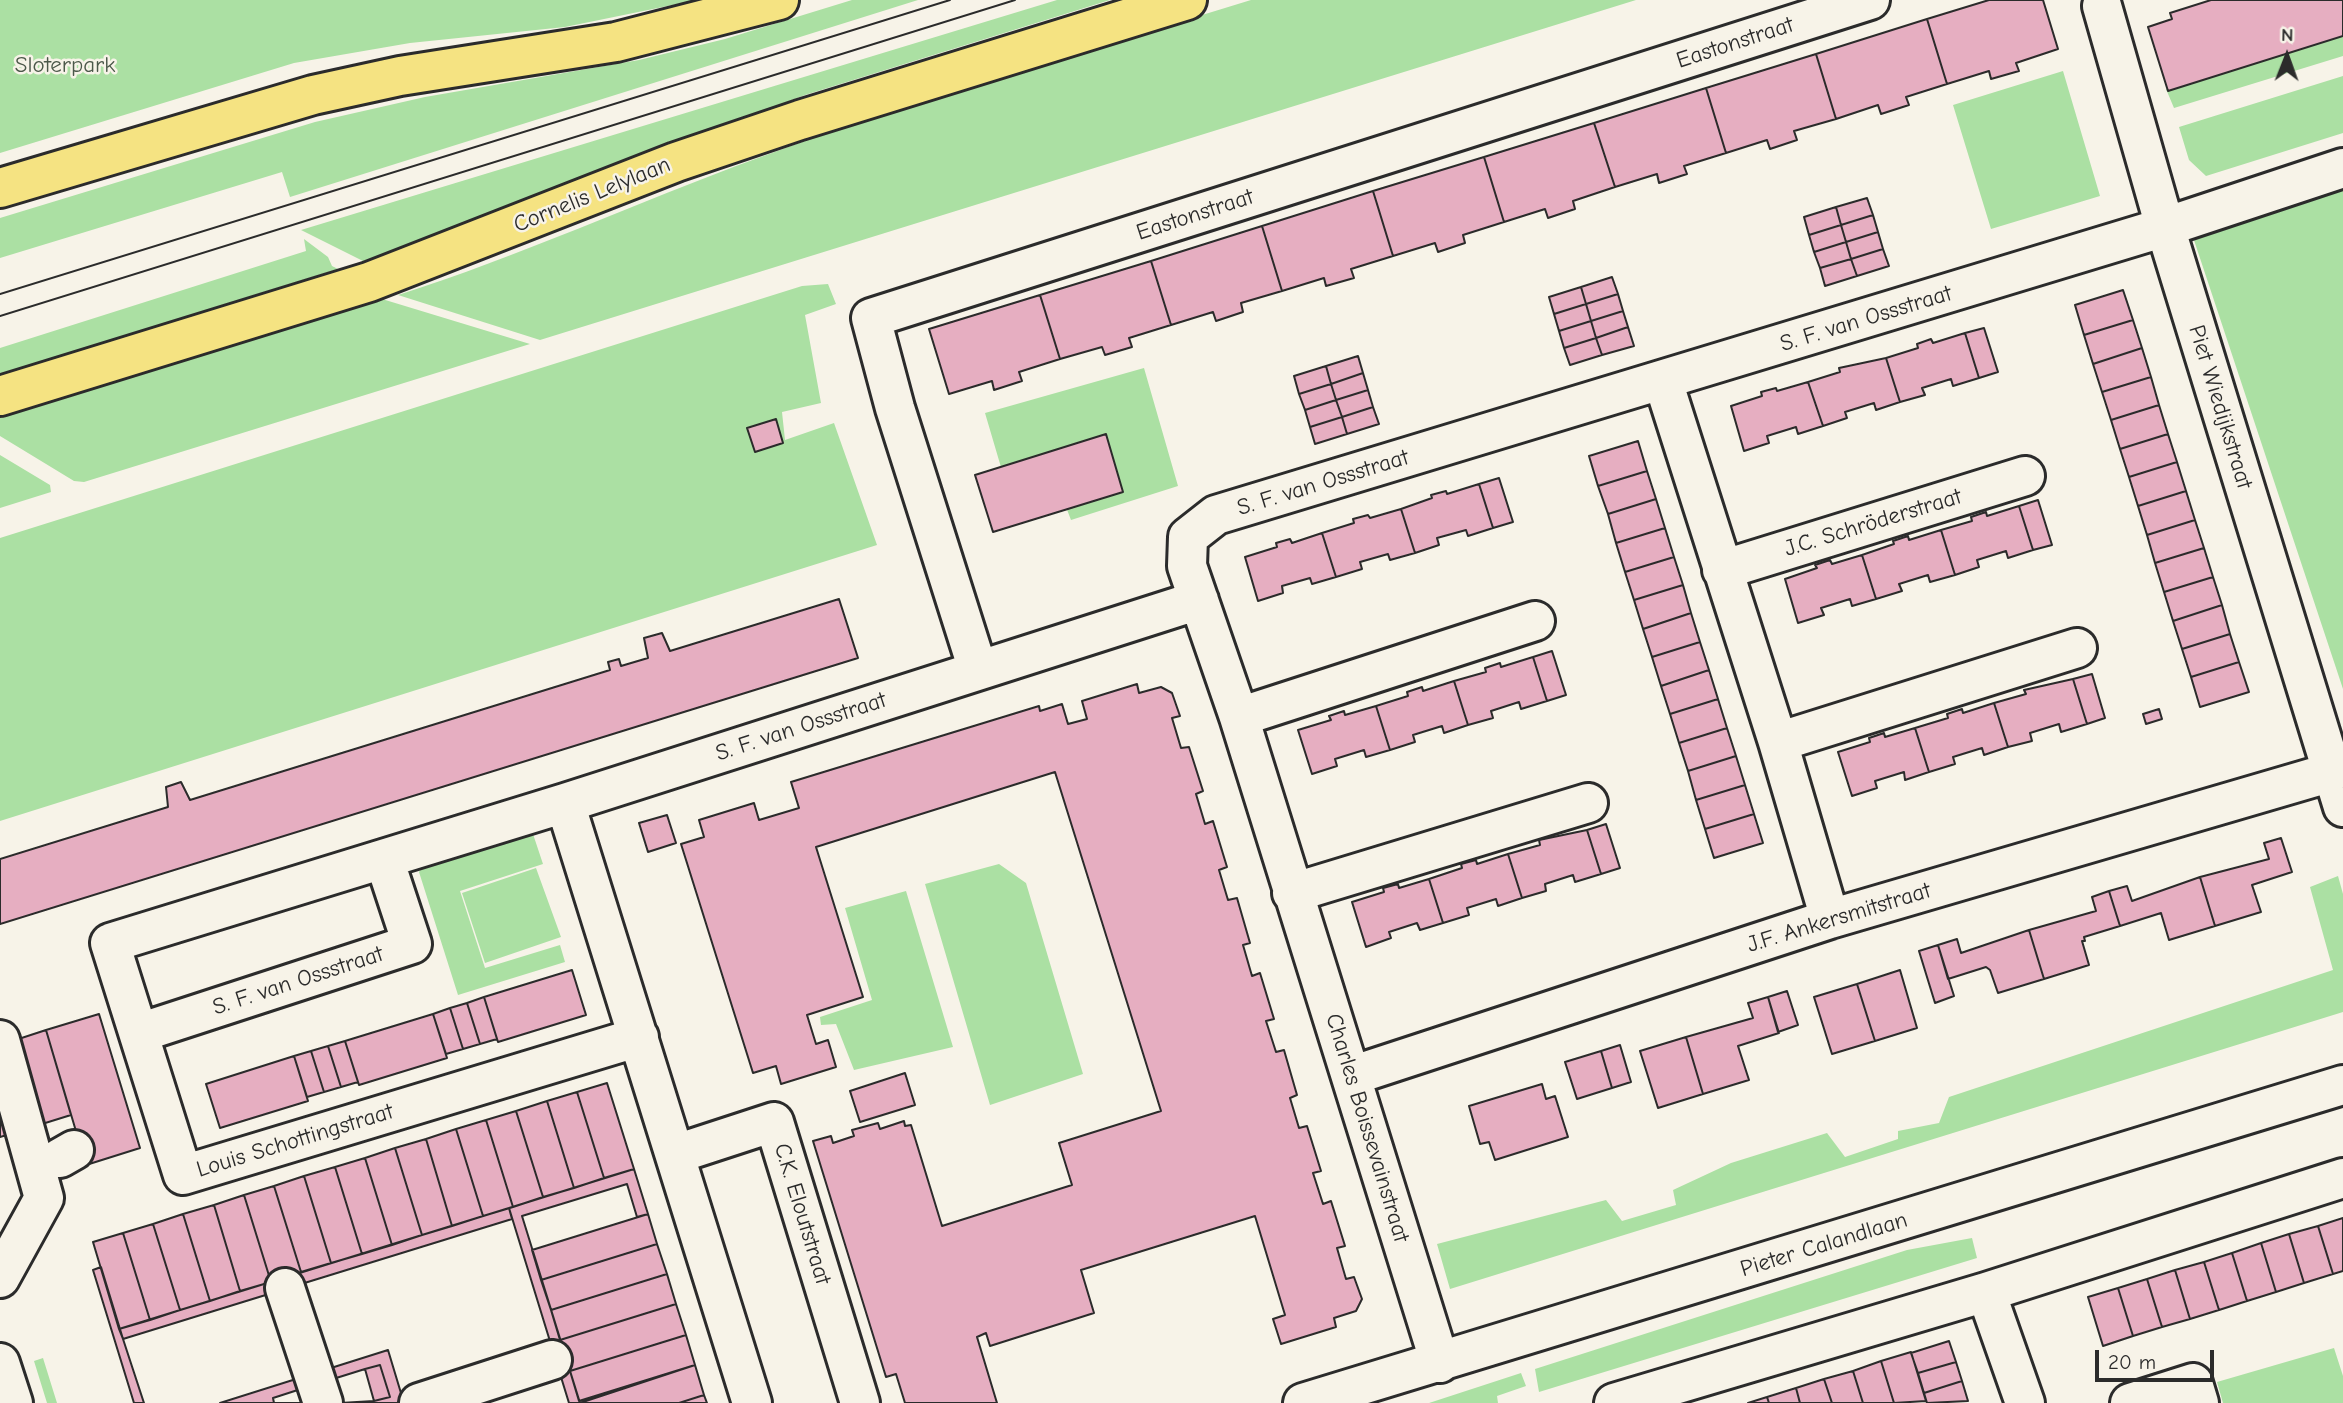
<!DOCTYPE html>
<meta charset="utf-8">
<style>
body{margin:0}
#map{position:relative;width:2343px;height:1403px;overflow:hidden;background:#f7f3e8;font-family:"Comic Neue",sans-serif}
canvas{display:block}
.north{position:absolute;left:2252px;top:21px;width:70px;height:70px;-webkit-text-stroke:5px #f7f3e8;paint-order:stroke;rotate:1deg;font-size:19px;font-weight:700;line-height:28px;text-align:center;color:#2b2b2b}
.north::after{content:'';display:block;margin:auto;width:24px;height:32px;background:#2b2b2b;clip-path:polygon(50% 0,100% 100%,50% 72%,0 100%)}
.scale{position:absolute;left:2095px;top:1350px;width:119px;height:32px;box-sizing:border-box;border:4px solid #2b2b2b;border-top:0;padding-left:9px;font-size:21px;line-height:24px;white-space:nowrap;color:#2b2b2b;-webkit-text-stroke:5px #f7f3e8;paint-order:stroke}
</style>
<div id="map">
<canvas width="2343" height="1403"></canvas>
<div class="north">N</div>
<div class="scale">20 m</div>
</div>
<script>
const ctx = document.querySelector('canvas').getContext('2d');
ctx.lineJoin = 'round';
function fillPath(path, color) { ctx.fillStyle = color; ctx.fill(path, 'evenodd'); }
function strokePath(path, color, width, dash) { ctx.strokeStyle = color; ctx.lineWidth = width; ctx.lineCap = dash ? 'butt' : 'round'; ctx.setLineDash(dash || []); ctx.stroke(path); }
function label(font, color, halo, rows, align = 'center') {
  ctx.font = font + ' "Comic Neue",sans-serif'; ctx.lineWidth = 5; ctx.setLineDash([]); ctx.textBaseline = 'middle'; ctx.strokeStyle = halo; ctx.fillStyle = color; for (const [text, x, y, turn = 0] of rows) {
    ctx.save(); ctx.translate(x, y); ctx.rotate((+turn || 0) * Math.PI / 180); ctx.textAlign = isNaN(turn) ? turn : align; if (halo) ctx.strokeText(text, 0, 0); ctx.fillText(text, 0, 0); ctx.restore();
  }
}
const green = new Path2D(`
 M0,0H697L565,27L410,43L294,63L0,153Z
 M852,0H918L290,197L282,172L0,258V218L315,122L425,97L639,60L725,39Z
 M1057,0H1110L805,95L424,243L363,261L301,230Z
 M1251,0H1636L540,340L398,295C521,256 637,202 758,158C920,98 1086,51 1251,0Z
 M2343,34V56L2174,108L2166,89Z
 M2063,71L2100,196L1991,229L1953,105Z
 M2343,76V133L2206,176L2189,160L2179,127Z
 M2343,169V689L2187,219Z
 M304,239L328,257L332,266L338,269L0,374V348L306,251Z
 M828,284L836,304L805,315L821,403L782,412L785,440L834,423L877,545L0,821V538L802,286Z
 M382,299L530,344L84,482L74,481L0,436V418Z
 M1144,368L1178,486L1071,520L1066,507L1003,474L985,413Z
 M0,455L50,485L51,492L0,508Z
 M531,828L543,864L460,891L485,968L560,945L565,962L458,995L419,872L427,860Z
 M999,864L1026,883L1083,1074L990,1105L925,884Z
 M536,868L561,937L485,963L462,893Z
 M2338,876L2343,894V1012L1450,1289L1437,1244L1606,1200L1622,1221L1676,1205L1673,1190L1731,1163L1827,1133L1845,1157L1898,1139V1131L1939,1123L1949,1097L2333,970L2310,887Z
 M906,891L953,1047L854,1070L836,1024L821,1025L820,1017L872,1000L845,908Z
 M1972,1238L1977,1258L1539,1392L1535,1369L1907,1250Z
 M2334,1348L2343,1376V1403H2223L2217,1382Z
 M43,1358L57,1403H47L34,1361Z
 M1521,1373L1526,1386L1497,1396L1498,1403H1429Z`);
const building = new Path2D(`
 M1989,0H2043L2058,49L2016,63L2019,71L1991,79L1989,71L1947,84L1927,19Z
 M2211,0H2343V36L2168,91L2148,27L2172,19L2170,13Z
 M1927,19L1947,84L1906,97L1909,105L1881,114L1878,105L1836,119L1816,54Z
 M1816,54L1836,119L1794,131L1797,140L1770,149L1767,140L1726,153L1706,88Z
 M1706,88L1726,153L1684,166L1687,174L1659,183L1657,174L1615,187L1594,123Z
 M1594,123L1615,187L1573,201L1575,209L1548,218L1545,209L1504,222L1484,157Z
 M1484,157L1504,222L1463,235L1465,243L1438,252L1435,243L1393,256L1373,191Z
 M1373,191L1393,256L1351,269L1354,278L1326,286L1324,278L1282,291L1262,226Z
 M1867,198L1873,215L1841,225L1836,207Z
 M1836,207L1841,225L1809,235L1804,217Z
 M1873,215L1878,232L1846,242L1841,225Z
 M1841,225L1846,242L1814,252L1809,235Z
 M1262,226L1282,291L1241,303L1243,312L1216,321L1213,312L1171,325L1151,261Z
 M1878,232L1883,249L1851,259L1846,242Z
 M1846,242L1851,259L1820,268L1814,252Z
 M1883,249L1889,266L1857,276L1851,259Z
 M1851,259L1857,276L1825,286L1820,268Z
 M1151,261L1171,325L1129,338L1132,347L1105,355L1102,347L1060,359L1040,295Z
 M1612,277L1618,294L1586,304L1581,287Z
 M1581,287L1586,304L1554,314L1549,297Z
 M2123,290L2133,320L2084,335L2075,305Z
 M1618,294L1623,311L1591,321L1586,304Z
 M1040,295L1060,359L1019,372L1022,381L994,390L992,381L949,394L929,329Z
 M1586,304L1591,321L1559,331L1554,314Z
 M1623,311L1628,327L1596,338L1591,321Z
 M2133,320L2142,348L2093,364L2084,335Z
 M1591,321L1596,338L1564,348L1559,331Z
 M1628,327L1634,346L1602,355L1596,338Z
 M1984,328L1998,372L1979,378L1965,333Z
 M1965,333L1979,378L1953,386L1951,379L1922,388L1925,395L1900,402L1886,358L1918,348L1917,344L1931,339L1933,343Z
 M1596,338L1602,355L1570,365L1564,348Z
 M2142,348L2151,377L2102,392L2093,364Z
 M1358,356L1363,373L1331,384L1326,366Z
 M1886,358L1900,402L1876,410L1874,403L1845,412L1847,418L1823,426L1808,382L1840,372L1839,368Z
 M1326,366L1331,384L1299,394L1294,376Z
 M1363,373L1368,390L1336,400L1331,384Z
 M2151,377L2159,405L2111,420L2102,392Z
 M1808,382L1823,426L1798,434L1796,427L1767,436L1769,443L1744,451L1731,406L1762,396L1761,392L1776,388L1777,391Z
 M1331,384L1336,400L1305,410L1299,394Z
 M1368,390L1373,407L1342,417L1336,400Z
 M1336,400L1342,417L1310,427L1305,410Z
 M2159,405L2168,434L2120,449L2111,420Z
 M1373,407L1379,424L1347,434L1342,417Z
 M1342,417L1347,434L1315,444L1310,427Z
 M776,419L783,443L755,452L747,428Z
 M1106,434L1123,492L993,532L975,475Z
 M2168,434L2177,462L2129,477L2120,449Z
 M1638,441L1647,471L1598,486L1589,456Z
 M2177,462L2186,491L2138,506L2129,477Z
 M1647,471L1656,499L1608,514L1598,486Z
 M1499,478L1513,522L1493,528L1479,484Z
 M1479,484L1493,528L1468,536L1466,530L1437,538L1439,545L1415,553L1401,509L1432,498L1431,495L1446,491L1447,494Z
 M2186,491L2195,520L2147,535L2138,506Z
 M1656,499L1665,528L1616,543L1608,514Z
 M2038,500L2052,545L2033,550L2019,506Z
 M2019,506L2033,550L2008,558L2006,551L1977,560L1979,567L1955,575L1941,530L1972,521L1971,517L1986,512L1987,516Z
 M1401,509L1415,553L1390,560L1388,554L1360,562L1362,569L1336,577L1322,533L1354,523L1353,519L1368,515L1370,518Z
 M2195,520L2204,548L2155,563L2147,535Z
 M1665,528L1674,557L1625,572L1616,543Z
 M1941,530L1955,575L1930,582L1928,575L1899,584L1902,591L1876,599L1862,555L1894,544L1893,541L1908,536L1909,540Z
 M1322,533L1336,577L1312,584L1310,578L1282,586L1283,593L1258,601L1245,557L1277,547L1276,543L1290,539L1292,543Z
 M2204,548L2213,577L2164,592L2155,563Z
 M1862,555L1876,599L1852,606L1850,599L1821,608L1824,615L1798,623L1785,579L1817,568L1815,565L1830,560L1832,564Z
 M1674,557L1683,585L1634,600L1625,572Z
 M2213,577L2222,605L2173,621L2164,592Z
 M1683,585L1691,613L1643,629L1634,600Z
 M839,599L858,658L0,924V859L168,807L166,787L181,782L190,800L610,670L608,662L619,659L621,666L648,658L644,638L662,633L670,651Z
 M2222,605L2230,634L2182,649L2173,621Z
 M1691,613L1700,642L1652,657L1643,629Z
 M2230,634L2239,662L2191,677L2182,649Z
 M1700,642L1709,670L1661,686L1652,657Z
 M1552,651L1566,695L1547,701L1533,657Z
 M1533,657L1547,701L1521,709L1519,702L1491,711L1493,718L1468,725L1454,681L1486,672L1485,668L1500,663L1501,667Z
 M2239,662L2249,692L2200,707L2191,677Z
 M1709,670L1718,699L1670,714L1661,686Z
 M2092,674L2105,718L2087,724L2073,679Z
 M2073,679L2087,724L2061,732L2059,724L2030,733L2032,741L2008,747L1994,703L2026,694L2024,690Z
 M1454,681L1468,725L1444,733L1442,726L1413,735L1415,742L1390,750L1376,706L1408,696L1407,692L1422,687L1423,691Z
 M1137,684L1139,693L1161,687L1172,693L1180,716L1172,718L1181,748L1189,747L1203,791L1196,794L1205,824L1213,821L1227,867L1219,870L1228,900L1237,898L1250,943L1243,945L1252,976L1260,973L1274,1019L1266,1021L1276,1052L1284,1050L1297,1095L1290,1098L1299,1128L1307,1126L1321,1171L1313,1173L1323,1204L1331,1201L1345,1246L1337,1248L1346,1279L1354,1277L1362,1299L1356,1311L1334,1318L1336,1327L1281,1344L1273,1319L1285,1315L1255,1216L1081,1270L1094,1313L990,1346L986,1333L977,1337L997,1403H905L896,1374L886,1377L813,1141L831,1136L833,1143L854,1136L852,1130L878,1123L880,1129L904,1121L905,1126L911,1125L942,1226L1072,1185L1059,1143L1161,1111L1055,772L816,847L863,997L807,1015L816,1044L828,1040L836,1067L781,1084L776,1066L753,1073L681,844L704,837L699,820L754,803L759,820L799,808L791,782L1039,706L1040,711L1062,704L1068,724L1087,719L1082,701Z
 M1718,699L1727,728L1679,743L1670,714Z
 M1994,703L2008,747L1984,755L1982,748L1953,757L1955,764L1929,772L1915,728L1948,718L1947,714L1962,709L1963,713Z
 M1376,706L1390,750L1366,757L1364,750L1335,759L1337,766L1312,774L1298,730L1331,720L1329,716L1344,711L1345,715Z
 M2159,709L2162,719L2146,724L2143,714Z
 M1727,728L1736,756L1688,771L1679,743Z
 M1915,728L1929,772L1905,780L1904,772L1875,781L1877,788L1852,796L1838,752L1870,742L1869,738L1884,733L1885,737Z
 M1736,756L1745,785L1696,800L1688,771Z
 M1745,785L1754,814L1705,829L1696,800Z
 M1754,814L1763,843L1714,858L1705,829Z
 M667,815L676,843L648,852L639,823Z
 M1606,824L1620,868L1601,874L1587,830Z
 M1587,830L1601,874L1575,882L1573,875L1545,884L1546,891L1522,898L1508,854L1540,845L1539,840Z
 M2281,838L2292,872L2252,885L2261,912L2215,926L2200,877L2269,859L2264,843Z
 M1508,854L1522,898L1498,906L1496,899L1467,908L1469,915L1443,923L1429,879L1462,868L1461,864L1476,860L1477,864Z
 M2200,877L2215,926L2169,940L2161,913L2120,926L2109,891L2127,886L2132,901Z
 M1429,879L1443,923L1420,930L1417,923L1389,932L1391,938L1366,947L1352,902L1384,892L1383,888L1398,884L1399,888Z
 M2109,891L2120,926L2084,937L2085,941H2082L2089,965L2044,979L2029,930L2096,911L2092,897Z
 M2029,930L2044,979L1998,993L1990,970L1986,967L1948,979L1938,945L1957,939L1961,953Z
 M1938,945L1954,996L1935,1003L1919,951Z
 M572,970L586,1015L498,1042L484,997Z
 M1900,970L1917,1028L1875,1041L1857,984Z
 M1857,984L1875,1041L1832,1054L1814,997Z
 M1787,991L1798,1025L1778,1032L1768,997Z
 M484,997L497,1039L480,1044L467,1003Z
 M1768,997L1779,1033L1738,1046L1749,1080L1703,1094L1686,1037L1753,1018L1748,1003Z
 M467,1003L480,1044L463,1049L450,1008Z
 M450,1008L463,1049L446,1054L433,1014Z
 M99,1014L140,1148L86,1165L46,1030Z
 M433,1014L447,1058L359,1085L345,1041Z
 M46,1030L71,1115L0,1137V1045Z
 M1686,1037L1703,1094L1658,1108L1640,1051Z
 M345,1041L358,1082L341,1087L328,1046Z
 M1620,1045L1631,1082L1612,1088L1601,1051Z
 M328,1046L341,1087L324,1092L311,1051Z
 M311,1051L324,1092L307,1097L294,1056Z
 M1601,1051L1612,1088L1577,1099L1565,1062Z
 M294,1056L308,1101L220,1128L206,1084Z
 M905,1073L915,1105L860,1122L850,1091Z
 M607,1083L634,1169L604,1178L577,1092Z
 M1542,1084L1546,1099L1555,1096L1568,1137L1495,1160L1489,1142L1480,1144L1469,1106Z
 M577,1092L604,1178L574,1188L547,1101Z
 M547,1101L574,1188L543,1197L516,1111Z
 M516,1111L543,1197L513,1207L486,1120Z
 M486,1120L513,1207L483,1216L456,1129Z
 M456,1129L483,1216L452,1226L426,1139Z
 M426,1139L452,1226L422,1235L395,1148Z
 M395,1148L422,1235L392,1245L365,1158Z
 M365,1158L392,1245L362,1254L335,1167Z
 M335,1167L362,1254L331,1263L304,1176Z
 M634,1169L648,1214L637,1217L627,1184L522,1216L580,1403H569L509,1208Z
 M304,1176L331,1263L301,1272L274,1186Z
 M274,1186L301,1272L271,1282L244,1195Z
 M244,1195L271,1282L240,1291L214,1205Z
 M214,1205L240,1291L210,1301L183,1214Z
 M509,1208L512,1219L123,1339L119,1329Z
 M183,1214L210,1301L180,1310L153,1224Z
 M648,1214L657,1244L541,1280L532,1250Z
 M2343,1218V1271L2333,1274L2318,1226Z
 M153,1224L180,1310L150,1320L123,1233Z
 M2318,1226L2333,1274L2304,1283L2289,1234Z
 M123,1233L150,1320L119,1329L93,1242Z
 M2289,1234L2304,1283L2276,1292L2261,1243Z
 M2261,1243L2276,1292L2247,1301L2232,1253Z
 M657,1244L667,1274L551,1310L541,1280Z
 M2232,1253L2247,1301L2219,1310L2204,1262Z
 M2204,1262L2219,1310L2190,1319L2175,1270Z
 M101,1267L123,1339L144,1403H134L93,1270Z
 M2175,1270L2190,1319L2162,1327L2147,1279Z
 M667,1274L676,1304L560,1340L551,1310Z
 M2147,1279L2162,1327L2133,1336L2118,1288Z
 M2118,1288L2133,1336L2103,1346L2088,1297Z
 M676,1304L686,1335L570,1371L560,1340Z
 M686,1335L695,1365L579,1401L570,1371Z
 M1949,1341L1956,1362L1918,1373L1911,1353Z
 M388,1350L404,1403H220ZM380,1365L390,1397L374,1401L365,1369Z
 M1911,1352L1926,1401L1894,1403L1881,1361Z
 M1881,1361L1894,1403H1863L1853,1371Z
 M1956,1362L1962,1381L1924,1393L1918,1373Z
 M380,1365L390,1397L374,1401L365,1369Z
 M695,1365L704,1395L679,1403H580Z
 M365,1369L374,1401L340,1403L333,1379Z
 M1853,1371L1863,1403H1832L1824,1379Z
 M1824,1379L1832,1403H1800L1796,1388Z
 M1962,1381L1968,1401L1927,1403L1924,1393Z
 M304,1388L309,1403H274L273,1398Z
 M1796,1388L1800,1403H1769L1767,1397Z
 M704,1395L707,1403H679Z
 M1767,1397L1769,1403H1748Z`);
const minor = new Path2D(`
 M2102,6L2165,227L2343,807
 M1663,381L1778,742L1830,919
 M1722,570L2025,476
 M978,670L895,408L871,318L1870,0
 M1239,717L1535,621
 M1778,742L2077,648
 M565,803L752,1403
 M1292,893L1588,803
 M139,1033L412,944L384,859
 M639,1037L183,1175L110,943L565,803L1199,600
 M0,1040L44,1198L0,1278
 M1351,1076L1830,919L2332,772
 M676,1154L774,1122L860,1403
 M60,1158L74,1150
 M285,1288L323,1403
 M1986,1292L2025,1403
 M0,1363L13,1403
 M1440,1363L1239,717L1187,566L1188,537L1216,515L2165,227L2343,168
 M419,1403L552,1360
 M1303,1403L2343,1085
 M1614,1403L1986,1292L2343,1178
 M2130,1403L2193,1383L2199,1403`);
const major = new Path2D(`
 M0,188L313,95L400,76L616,42L779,0
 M0,396L369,282L676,162L800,120L1187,0`);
const tram = new Path2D(`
 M0,294L950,0
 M0,316L1015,0`);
const streetNames = [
 ["Eastonstraat",1735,43,-18],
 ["Cornelis Lelylaan",592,195,-22],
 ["Eastonstraat",1195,215,-18],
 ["S. F. van Ossstraat",1866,319,-17],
 ["Piet Wiedijkstraat",2220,407,73],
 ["S. F. van Ossstraat",1323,483,-17],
 ["J.C. Schröderstraat",1873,523,-17],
 ["S. F. van Ossstraat",801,727,-18],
 ["J.F. Ankersmitstraat",1839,918,-17],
 ["S. F. van Ossstraat",298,981,-18],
 ["Charles Boissevainstraat",1367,1128,73],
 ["Louis Schottingstraat",295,1141,-17],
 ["C.K. Eloutstraat",802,1214,73],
 ["Pieter Calandlaan",1824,1245,-17]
];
const parkNames = [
 ["Sloterpark",65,65]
];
fillPath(green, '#abe0a3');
fillPath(building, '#e6aec1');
strokePath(building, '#2b2b2b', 2);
strokePath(minor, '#2b2b2b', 44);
strokePath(major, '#2b2b2b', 44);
strokePath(minor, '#f7f3e8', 38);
strokePath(major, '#f5e382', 38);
strokePath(tram, '#2b2b2b', 2);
label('23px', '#2b2b2b', '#f7f3e8', streetNames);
label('23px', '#4b5849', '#f7f3e8', parkNames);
</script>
